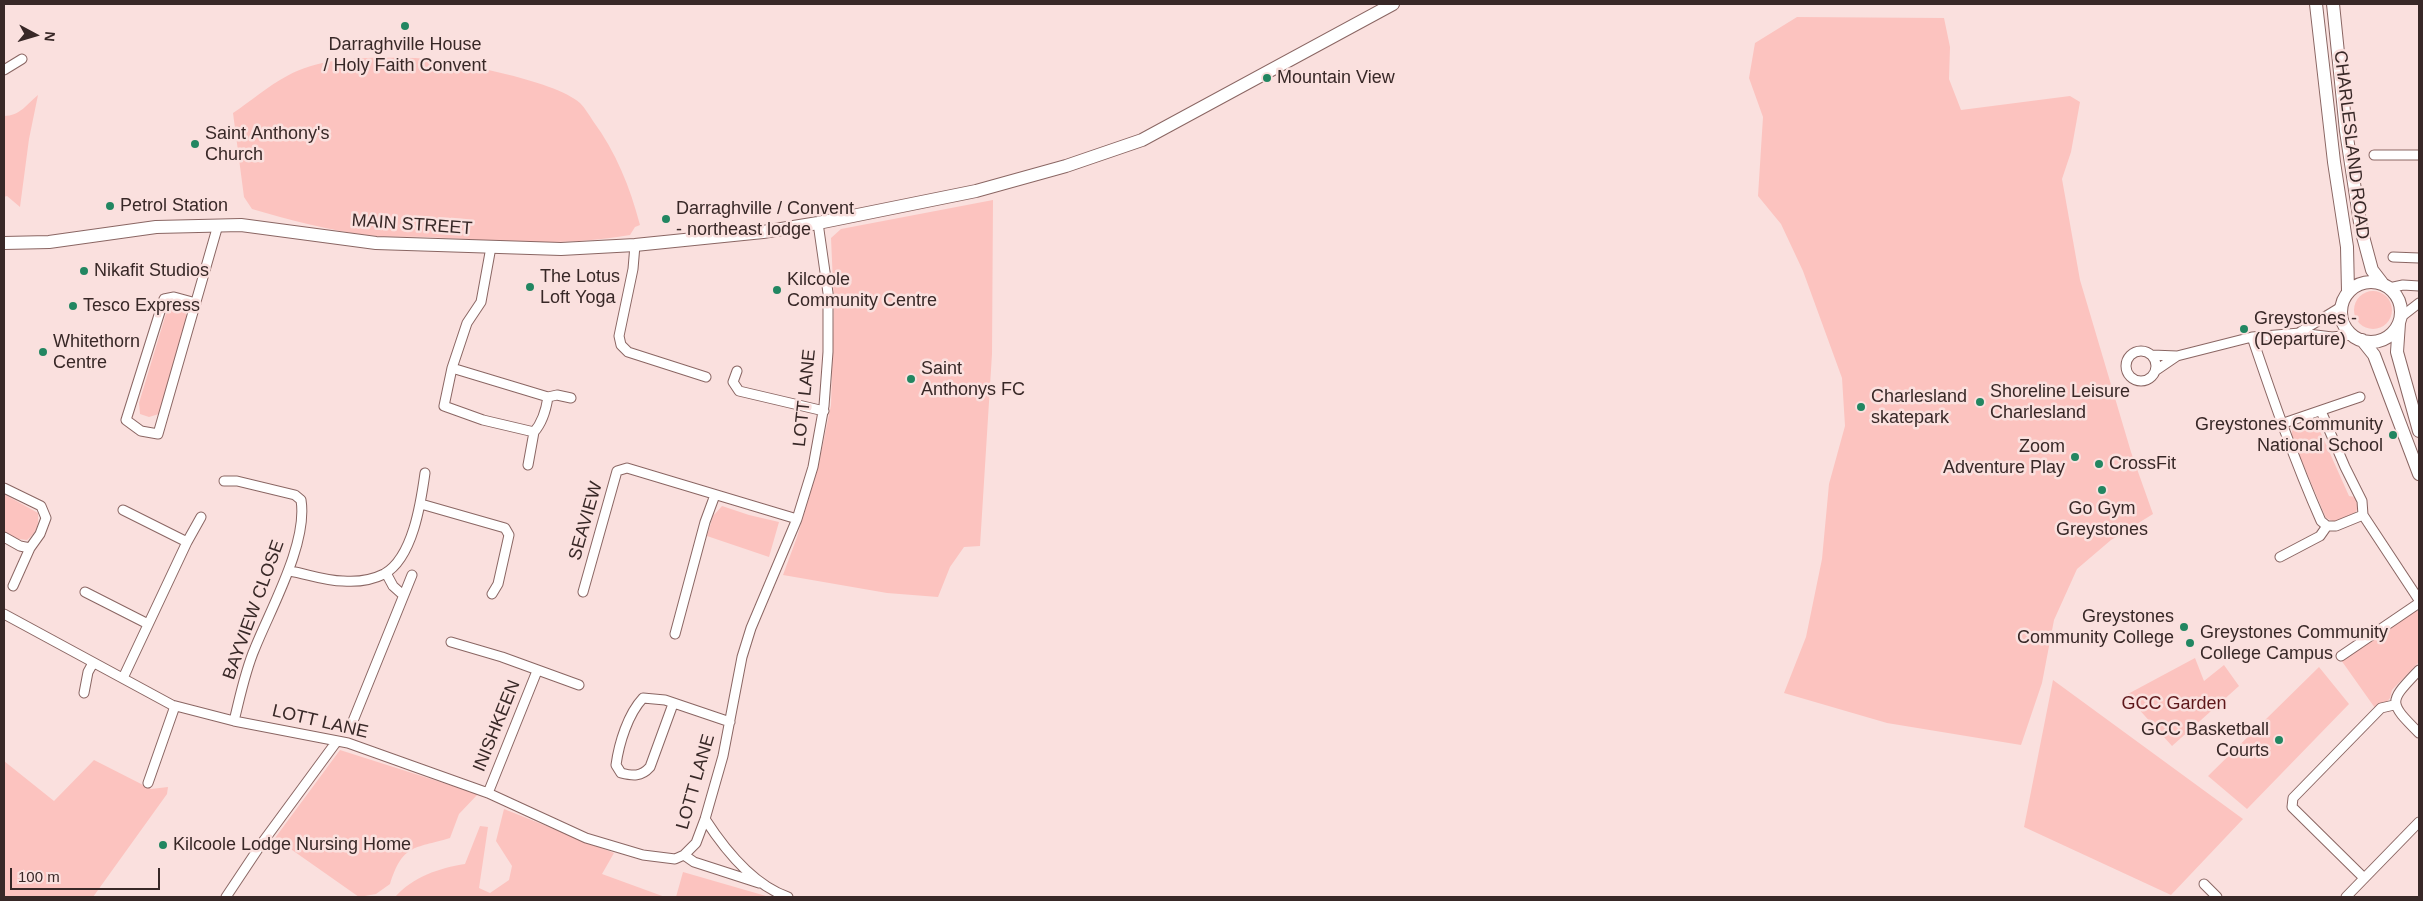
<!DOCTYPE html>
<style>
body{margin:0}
#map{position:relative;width:2423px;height:901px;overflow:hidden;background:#fae0de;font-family:Arial,sans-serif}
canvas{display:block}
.frame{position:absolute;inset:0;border:5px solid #382827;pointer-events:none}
.north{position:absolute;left:10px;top:10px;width:50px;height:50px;-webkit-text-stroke:4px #fae0de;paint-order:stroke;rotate:96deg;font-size:14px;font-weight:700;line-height:20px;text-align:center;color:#382827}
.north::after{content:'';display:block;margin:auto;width:18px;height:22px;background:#382827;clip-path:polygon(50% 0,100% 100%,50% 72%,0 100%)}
.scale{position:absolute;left:10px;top:868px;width:150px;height:22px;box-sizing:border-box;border:2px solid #382827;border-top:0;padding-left:6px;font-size:15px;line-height:18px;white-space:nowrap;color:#382827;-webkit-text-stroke:4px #fae0de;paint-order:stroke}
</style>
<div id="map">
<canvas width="2423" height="901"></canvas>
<div class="frame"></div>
<div class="north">N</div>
<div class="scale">100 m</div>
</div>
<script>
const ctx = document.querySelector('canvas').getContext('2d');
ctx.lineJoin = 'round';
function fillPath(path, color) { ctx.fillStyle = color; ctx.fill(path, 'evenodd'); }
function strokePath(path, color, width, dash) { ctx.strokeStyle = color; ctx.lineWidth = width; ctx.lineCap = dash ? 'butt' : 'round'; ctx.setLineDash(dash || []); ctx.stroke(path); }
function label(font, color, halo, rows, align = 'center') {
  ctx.font = font + ' Arial,sans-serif'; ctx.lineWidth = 5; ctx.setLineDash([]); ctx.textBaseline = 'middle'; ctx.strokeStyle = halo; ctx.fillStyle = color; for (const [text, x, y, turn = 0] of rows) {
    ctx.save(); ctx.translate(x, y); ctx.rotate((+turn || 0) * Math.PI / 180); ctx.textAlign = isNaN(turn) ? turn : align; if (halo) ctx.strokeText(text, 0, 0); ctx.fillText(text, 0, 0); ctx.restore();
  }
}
const green = new Path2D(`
 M1797,17L1944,18L1950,47L1949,79L1961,110L2070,96L2080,102L2071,152L2062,179L2080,280L2131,452L2153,514L2111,540L2077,569L2054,620L2042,683L2021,745L1887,723L1784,693L1806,637L1822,559L1829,484L1845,426L1842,378L1803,271L1781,224L1758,196L1763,117L1749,78L1755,43Z
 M415,58C450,61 555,80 580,103C585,108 589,115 593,121C616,152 630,187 640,225L635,227L630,235C569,246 508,242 447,238C420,236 393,238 367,235C328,230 289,220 252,209L244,197L233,113C251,101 268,86 287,76C325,55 373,58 415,58Z
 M38,95L29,139L20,207L7,196L4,197V116C20,116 27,104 38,95Z
 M993,200L992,354L980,546L964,547L950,567L938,597L887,593L783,575L797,537L818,467L831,405L834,306L831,238L841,229Z
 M2354 310a19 19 0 1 1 38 0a19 19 0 1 1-38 0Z
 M178,302L184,306L187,318L159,414L149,417L140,414L139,403L168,307L170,304Z
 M2316,422L2349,496L2355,497L2358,508L2355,513L2335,522L2326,518L2291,436L2293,428Z
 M4,494L38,513C39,526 37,532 27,540L18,539L4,533Z
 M722,506L749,515L779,522L769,557L707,536L713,516Z
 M2414,611H2419V662L2392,690L2390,698L2386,703L2375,708L2341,660Z
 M2195,658L2204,681L2224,665L2239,686L2172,746L2126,695Z
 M2319,667L2349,704L2247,809L2208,776Z
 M2053,680L2243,819L2171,895L2024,827Z
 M340,750L478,794L459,814L450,838C413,849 403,844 390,884L376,894L359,897L275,838Z
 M94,760L151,789L168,787L167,794L93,897H4V761L54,801Z
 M504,809L614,853L602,874L665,897H395C413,877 439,868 465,864L480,826L488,827L479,888L490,893L509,880L512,866L496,841Z
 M683,872L766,896L676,897Z`);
const street = new Path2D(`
 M4,70L22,59
 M2374,155H2419
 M635,245L633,269L619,336L621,345L628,352L706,377
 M2393,257L2419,258
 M2389,288L2403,285L2419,286
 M196,303L174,297L164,299L126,420L141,431L158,434L218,225
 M2401,317L2419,303
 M2300,332L2341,307
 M2252,337C2273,399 2294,460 2321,521L2327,526
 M2126 366a15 15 0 1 1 30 0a15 15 0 1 1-30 0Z
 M2152,355L2177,356L2252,337L2300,333L2332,337L2352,335
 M452,368L467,323L481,302L491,247
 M737,371L733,382L739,391L824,411
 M2155,371L2177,356
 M548,397C546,410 543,422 534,432L483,420L444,406L452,368L548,397L557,395L571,398
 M2281,424L2360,397
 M528,465L534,432
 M224,481H237L295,495L301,500C308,543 271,608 255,648C245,671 240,697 234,721
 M4,488L41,506L46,518L40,534L30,548L20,546L4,537
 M421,504L505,528L509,535L498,584L492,594
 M123,510L187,542
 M2363,515L2419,600
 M2280,557L2320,536L2327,526H2336L2363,515L2362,501L2345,467L2321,411
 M290,571C307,574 325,581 343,581C356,582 372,580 384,574C413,558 421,502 425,473
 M386,573L393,586L403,595
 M13,586L30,548
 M85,592L148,624
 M583,592L617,471L627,468L797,519
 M4,614L172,705L234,721L348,743L488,793L586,838L643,855L675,859L684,855L696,843L705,819L723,756L742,657L751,628L797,519L813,467L824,406L828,352V293L818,223
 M675,634L705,522L715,495
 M451,642L502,657L579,685
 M2341,656L2419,603
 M2419,670C2389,702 2387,701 2419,733
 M123,678L187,542L201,517
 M84,693L88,672L93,663
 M673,704L650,767C641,777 633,776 621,773L616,765C619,743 628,714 643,698L665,700L730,722
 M353,721L412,575
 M148,783L175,706
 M488,793L537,671
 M705,819C725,850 753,885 788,897
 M684,855L694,862L759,883
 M2364,878L2292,807L2293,798L2381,708L2394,705
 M2204,884L2217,897
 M226,897L262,843L337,741
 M2346,897L2419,822`);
const secondary = new Path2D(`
 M2316,4L2334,162L2347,247L2348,291
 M2333,4L2346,131L2361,229L2372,270L2382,283
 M4,243L49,242L156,227L241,225L376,243L561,249L635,245L763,232L818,223L976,191L1066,166L1142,140L1393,4
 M2341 312a30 30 0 1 1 60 0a30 30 0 1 1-60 0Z
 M2399,323L2397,352L2419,431
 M2362,340L2374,355L2419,474`);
const markers = [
 [405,26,5,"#228661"],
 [1267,78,5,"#228661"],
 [195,144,5,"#228661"],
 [110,206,5,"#228661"],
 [666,219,5,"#228661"],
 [84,271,5,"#228661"],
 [530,287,5,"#228661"],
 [777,290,5,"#228661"],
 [73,306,5,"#228661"],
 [2244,329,5,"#228661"],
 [43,352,5,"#228661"],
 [911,379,5,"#228661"],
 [1980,402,5,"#228661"],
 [1861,407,5,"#228661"],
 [2393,435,5,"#228661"],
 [2075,457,5,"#228661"],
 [2099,464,5,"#228661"],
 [2102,490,5,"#228661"],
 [2184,627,5,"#228661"],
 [2190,643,5,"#228661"],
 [2279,740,5,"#228661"],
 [163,845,5,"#228661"]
];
const poiNames = [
 ["Darraghville House",405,45,"center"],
 ["/ Holy Faith Convent",405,66,"center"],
 ["Mountain View",1277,78],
 ["Saint Anthony's",205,134],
 ["Church",205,155],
 ["Petrol Station",120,206],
 ["Darraghville / Convent",676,209],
 ["- northeast lodge",676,230],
 ["Nikafit Studios",94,271],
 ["The Lotus",540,277],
 ["Loft Yoga",540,298],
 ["Kilcoole",787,280],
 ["Community Centre",787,301],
 ["Tesco Express",83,306],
 ["Greystones -",2254,319],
 ["(Departure)",2254,340],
 ["Whitethorn",53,342],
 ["Centre",53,363],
 ["Saint",921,369],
 ["Anthonys FC",921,390],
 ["Shoreline Leisure",1990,392],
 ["Charlesland",1990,413],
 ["Charlesland",1871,397],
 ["skatepark",1871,418],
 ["Greystones Community",2383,425,"right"],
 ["National School",2383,446,"right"],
 ["Zoom",2065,447,"right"],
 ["Adventure Play",2065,468,"right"],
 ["CrossFit",2109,464],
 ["Go Gym",2102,509,"center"],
 ["Greystones",2102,530,"center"],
 ["Greystones",2174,617,"right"],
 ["Community College",2174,638,"right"],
 ["Greystones Community",2200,633],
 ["College Campus",2200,654],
 ["GCC Basketball",2269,730,"right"],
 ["Courts",2269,751,"right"],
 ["Kilcoole Lodge Nursing Home",173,845]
];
const streetNames = [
 ["CHARLESLAND ROAD",2351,145,83],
 ["MAIN STREET",412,225,4],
 ["LOTT LANE",805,398,-84],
 ["SEAVIEW",586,521,-74],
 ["BAYVIEW CLOSE",254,610,-70],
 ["LOTT LANE",320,722,13],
 ["INISHKEEN",497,726,-68],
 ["LOTT LANE",696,782,-74]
];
const parkNames = [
 ["GCC Garden",2174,704]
];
fillPath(green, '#fcc3bf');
strokePath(street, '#8a6663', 11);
strokePath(secondary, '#8a6663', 14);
strokePath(street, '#fff', 9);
strokePath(secondary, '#fff', 12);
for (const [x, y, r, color] of markers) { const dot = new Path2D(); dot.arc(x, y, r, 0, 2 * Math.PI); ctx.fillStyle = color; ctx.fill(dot); strokePath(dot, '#fae0de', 2); }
label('18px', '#382827', '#fae0de', poiNames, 'left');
label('18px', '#382827', '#fae0de', streetNames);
label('18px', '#5e171a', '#fae0de', parkNames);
</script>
